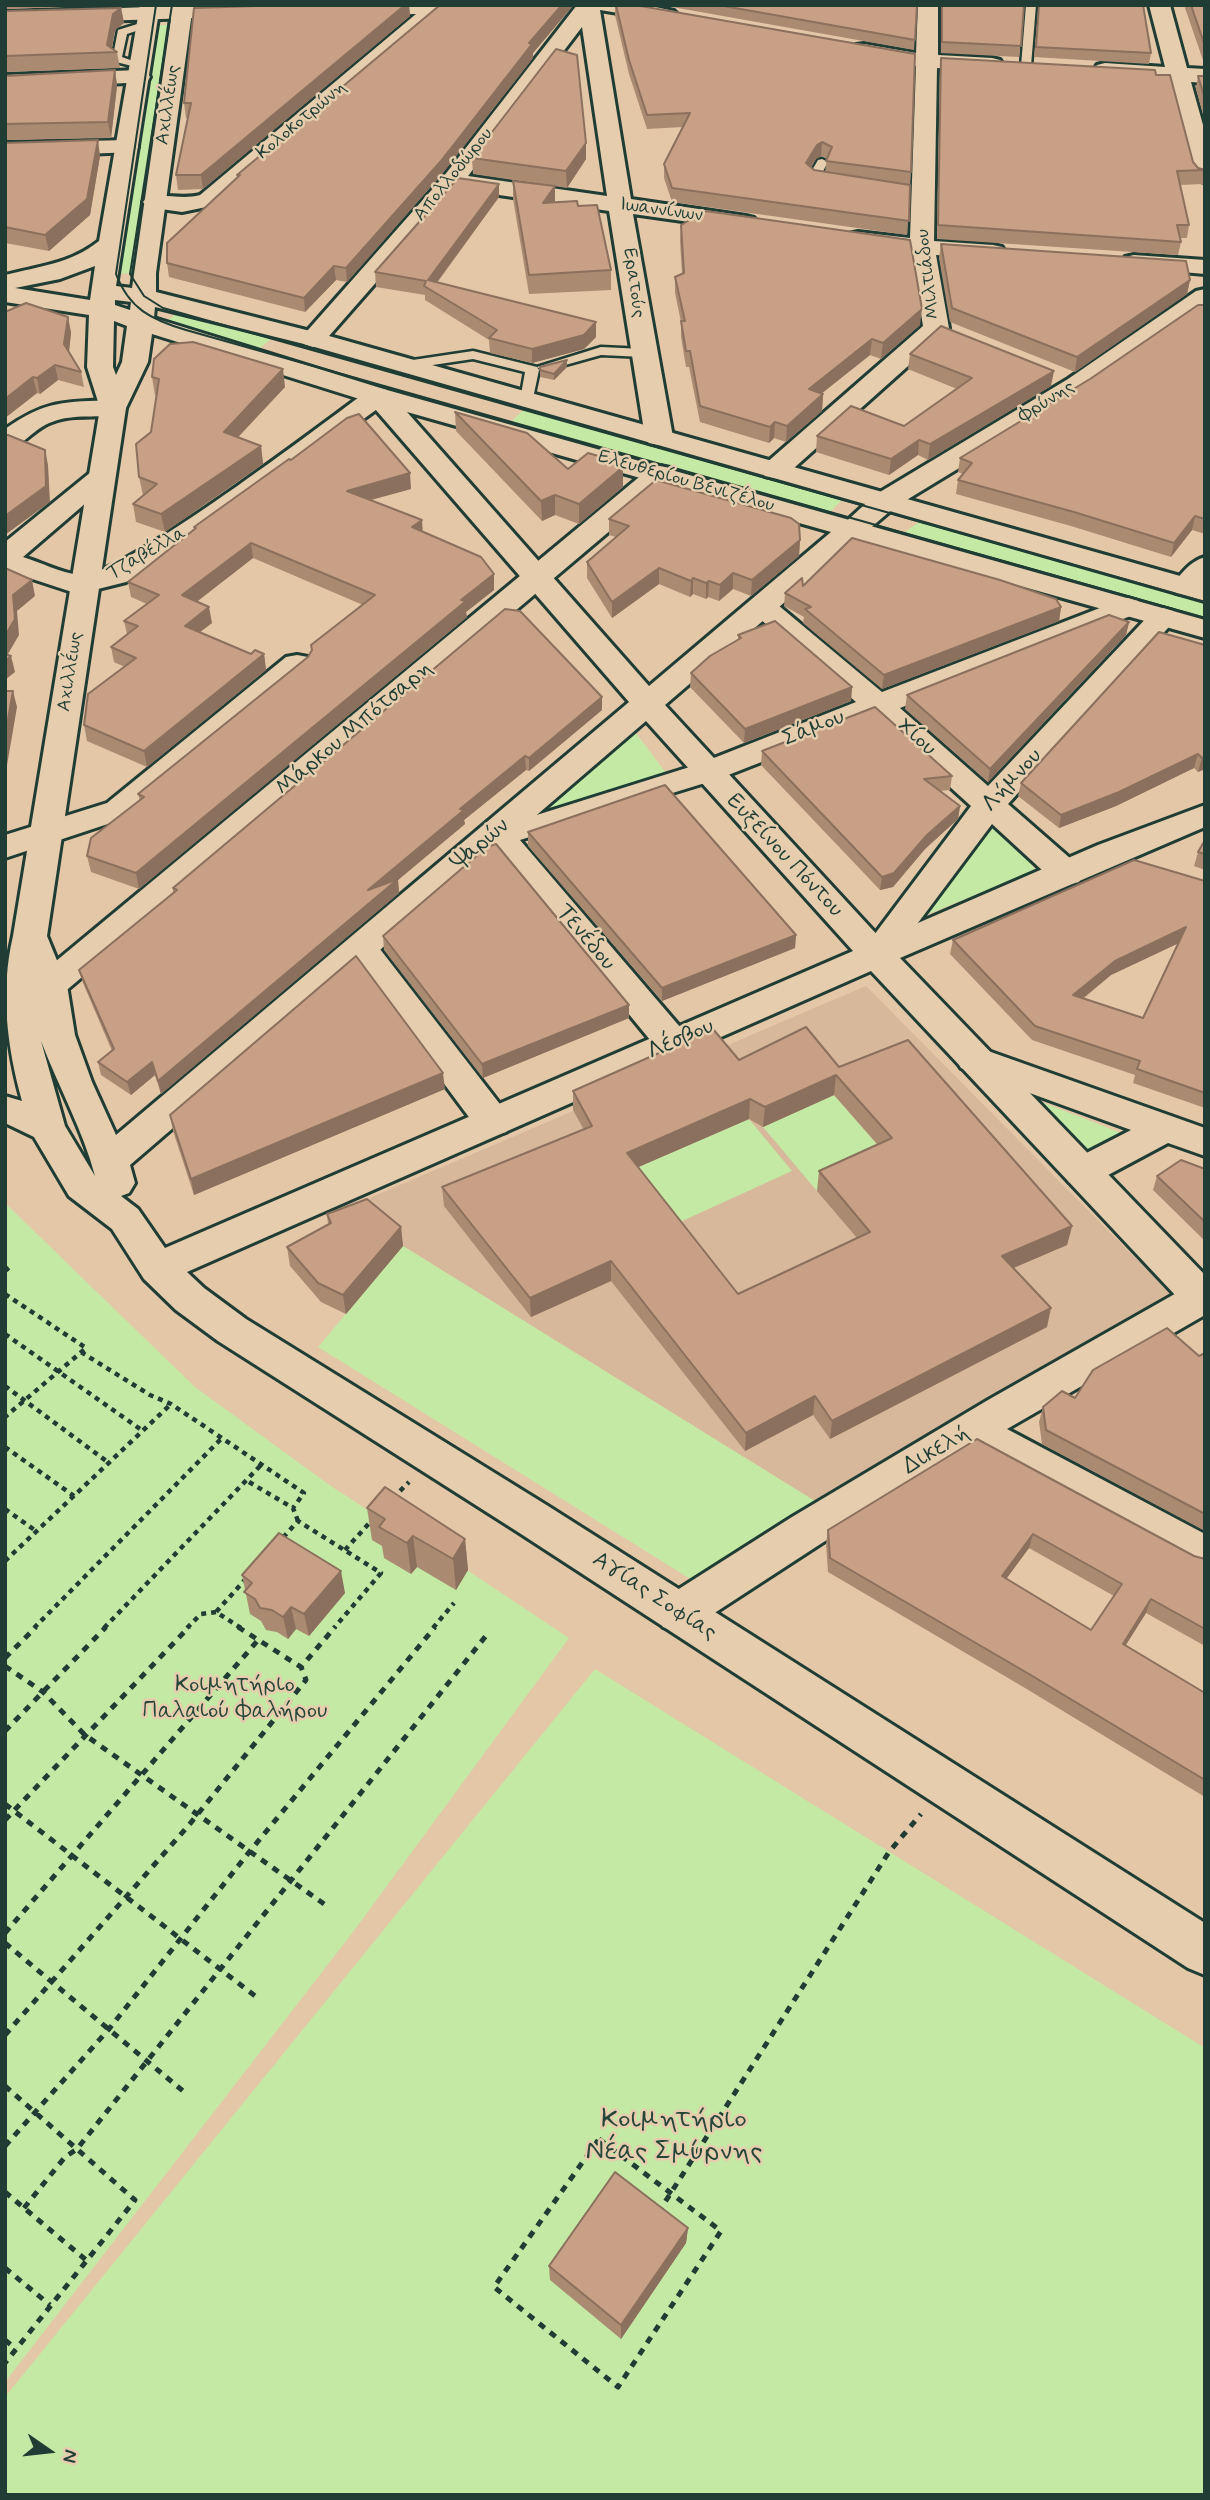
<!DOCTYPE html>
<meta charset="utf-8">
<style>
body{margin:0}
#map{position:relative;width:1210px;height:2500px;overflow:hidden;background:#e4c7a7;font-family:Mynerve,sans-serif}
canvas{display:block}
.frame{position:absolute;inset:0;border:7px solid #1f3d34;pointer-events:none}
.north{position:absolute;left:14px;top:2416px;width:70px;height:70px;-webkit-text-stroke:5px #e5cdad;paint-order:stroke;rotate:104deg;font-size:19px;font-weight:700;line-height:28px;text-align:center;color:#1f3d34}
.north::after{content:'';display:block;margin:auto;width:24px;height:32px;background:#1f3d34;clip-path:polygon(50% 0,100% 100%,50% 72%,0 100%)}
</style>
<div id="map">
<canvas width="1210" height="2500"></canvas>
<div class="frame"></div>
<div class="north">N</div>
</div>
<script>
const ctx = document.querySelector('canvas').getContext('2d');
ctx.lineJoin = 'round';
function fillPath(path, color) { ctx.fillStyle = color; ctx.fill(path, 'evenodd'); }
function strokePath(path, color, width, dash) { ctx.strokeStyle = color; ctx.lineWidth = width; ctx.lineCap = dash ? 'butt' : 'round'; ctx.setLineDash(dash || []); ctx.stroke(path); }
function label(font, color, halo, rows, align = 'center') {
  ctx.font = font + ' Mynerve,sans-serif'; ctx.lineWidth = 5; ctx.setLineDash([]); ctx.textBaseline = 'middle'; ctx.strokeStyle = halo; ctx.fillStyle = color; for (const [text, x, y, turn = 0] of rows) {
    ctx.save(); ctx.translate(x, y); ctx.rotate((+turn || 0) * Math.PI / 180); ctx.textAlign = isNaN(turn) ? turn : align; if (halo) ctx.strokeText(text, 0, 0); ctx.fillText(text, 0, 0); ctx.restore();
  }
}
const built = new Path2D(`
 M866,986L1173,1296L823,1506L403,1246L353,1205Z`);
const green = new Path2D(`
 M152,25H171L135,273L112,274Z
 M184,308L277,334L254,353L161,325Z
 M529,404L847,495L829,513L509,424Z
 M926,517L1205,597V624L901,535Z
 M635,732L670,778L560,814L542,812V805Z
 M997,824L1036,870L909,922L915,909Z
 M1021,1094L1129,1136L1085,1156Z
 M834,1095L889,1158L817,1191L763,1127Z
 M749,1119L792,1171L669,1227L627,1172Z
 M5,1203L195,1387L328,1484L369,1511L389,1518L569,1638L353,1932L5,2382Z
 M403,1246L823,1506L700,1585L318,1347Z
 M595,1669L1205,2048V2495H5V2397Z`);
const pathFar1 = new Path2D(`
 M5,1271L11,1266
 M5,1294L86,1348L5,1417
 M5,1334L143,1431
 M81,1352L150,1395L171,1404L304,1493L293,1508
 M5,1386L109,1463
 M5,1447L74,1496
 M249,1482L293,1508L298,1521
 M393,1498L409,1482
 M5,1509L36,1531
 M345,1550L372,1520
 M5,1561L171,1404
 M34,1628L222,1438
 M104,1628L261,1465
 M187,1628L201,1614L216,1612
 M241,1628L216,1612L298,1521L381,1573L334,1628
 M433,1628L454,1603`);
const path = new Path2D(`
 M238,1627L301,1667L335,1627
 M5,1658L36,1627
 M5,1666L43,1692L85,1735L327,1906
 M5,1731L106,1627
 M5,1804L259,1999
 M5,1820L189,1627
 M5,1933L259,1639
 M5,1943L183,2091
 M5,2035L189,1825L306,1680L301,1667
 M5,2086L135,2200L5,2363
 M599,2139L721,2231L618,2387L494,2287Z
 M5,2146L109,2029L250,1851L435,1627
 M5,2192L86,2260
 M24,2208L65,2157L77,2149L489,1632
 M658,2213L889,1852L921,1814
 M5,2268L50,2305
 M5,2340L16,2349`);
const lane = new Path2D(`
 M1026,5H1036L1031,66L1026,69L1021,66Z
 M147,21L151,22V26L127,34L122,57L144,65V69L112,61L118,30Z
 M822,159L828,162L821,175L836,180V184H828L808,177L818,160Z
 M601,347L643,349L649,353L643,357L601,355L544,371L537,367Z
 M473,351L537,367L539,370L532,403L527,404L520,400L525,372L473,359L406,369L400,365L406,361Z`);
const street = new Path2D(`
 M207,5H226L234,11L231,15L224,17L5,24V12Z
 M350,5H506L503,9L496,11L443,13L216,205L182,212L147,207L143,202L147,197C164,193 182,200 200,195L416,14L358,15L351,13L348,9Z
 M577,5H646L674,11L678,15L674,19L667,21L600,10L631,199L746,216L754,218L758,223L754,228L746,230L633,214L673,437L669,443L659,445L649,443L645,437L609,211L458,189L322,344L313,347L304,344L300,339L444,176ZM582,27L607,196L468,176Z
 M918,5H938V55L992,58L1000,60L1003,65L1000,70L992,72L937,68L934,241L993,245L1002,247L1005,252L1002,257L993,259L936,255L949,328L945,333L785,476L775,478L765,476L761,470L765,464L923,326L911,253L858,246L849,244L846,239L849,234L858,232L910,238L916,66L856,55L853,50L856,45L864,44L916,53Z
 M1149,5H1170L1187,68L1205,69V83L1191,82L1205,132V182L1197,180L1193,175L1168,80L1105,77L1097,75L1094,70L1097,65L1105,63L1165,67Z
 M139,70L147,72L150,77L147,82L5,89V75Z
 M127,140L135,142L138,147L135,152L5,157V143Z
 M1134,255L1205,260V274L1125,267L1122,262L1125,257Z
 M1205,289V308L1086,391L895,507L862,535L852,537L842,535L838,529L875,495L1068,379L1196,291Z
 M378,388L387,390L391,396L387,402L179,552L126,582L78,594L5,570V542L91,472L101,470L111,472L115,478L23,557C40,562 61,573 79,575C120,580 324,422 369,390Z
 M113,400L122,402L126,408L122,414C99,419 74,413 52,422C34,428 24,446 5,450V429C46,400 65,402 113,400Z
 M660,466L670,468L674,474L670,480L62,994L50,997L38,994L33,985L38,976L650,468Z
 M1205,557V584C1195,594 1189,597 1176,593L1171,587C1180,575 1190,561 1205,557Z
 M762,597L772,600L882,692L1118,601L1128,598L1138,601L1143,607L1138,613L900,708L988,786L1153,611L1163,608L1173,611L1178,617L1008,804L1079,866L1084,874L1079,882L1067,885L1055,882L992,824L888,963L876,967L864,963L859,955L971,806L874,718L718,779L520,840L686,1034L691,1043L686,1052L673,1056L660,1052L480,833L484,825L527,818L696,765L856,702L752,612L747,606L752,600Z
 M297,655L308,657L312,664L308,671L129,817L5,858V835L107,803L286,657Z
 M361,936L373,940L506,1112L511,1122L506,1132L493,1136L480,1132L349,956L344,948L349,940Z
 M974,1046L1205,1128V1156L1168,1143L1095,1182L1082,1186L1069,1182L1063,1172L1069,1162L1131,1130L961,1068L956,1059L961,1050Z
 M1201,1283L1205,1284V1315L1007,1429L1205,1534V1573L1190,1568L972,1450L822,1543L693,1627L678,1632L663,1627L656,1613L663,1599L792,1517L988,1400L1187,1287Z`);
const secondary = new Path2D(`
 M140,5H160L116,286L132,288L173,5H193L156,273V292L322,334L1205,583V601L304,344L155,307L154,318L387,390L1205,620V638L857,540L665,705L881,939L1098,845L1205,805V827L900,958L1205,1275V1316L1191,1312L871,971L187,1272L204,1288L246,1319L548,1506L1205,1923V1975L1188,1968L518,1532L218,1341L176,1310L144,1279L112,1229L69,1196L34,1137L5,1123V1096L22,1101C7,1047 0,991 13,936L100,408L87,367L89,315L5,302V275C40,266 70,264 99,241ZM95,266L90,300L15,288L60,279ZM115,300L131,302L130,310L115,305ZM114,321L127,326L122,362L116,375L113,367ZM152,334L369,402L629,702L116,1135L92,1082L75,1035L67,985L47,936L126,408L148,362ZM407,412L831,532L649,686ZM646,721L853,951L165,1248L138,1209L121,1196L129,1193L135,1183L130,1165ZM41,1041C58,1086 83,1130 95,1176L65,1126Z`);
const tram = new Path2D(`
 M156,5L116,274C129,309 152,320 186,330L1205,618
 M172,5L130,274L144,296L163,308L1205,602`);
const wall = new Path2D(`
 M5,5H127L5,9Z
 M288,5H409L410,16L203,189L178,190L176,175L188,118H186L184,103Z
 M615,5H635L911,172L907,235L672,202L664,178V164L683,127L647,129L629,74L615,15ZM821,156L827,159L825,172L814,170L811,168L816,159Z
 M661,5H917L914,50Z
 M941,5H1024L1019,57L941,53Z
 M1039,5H1143L1151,53L1149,64L1034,57Z
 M1184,5H1205V66Z
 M121,8L124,23L115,30L112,48L117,52L120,68L5,72V11Z
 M571,8L533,53V58L442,174L347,282L336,280L305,312L169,277L167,263L238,178L237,175Z
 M941,58L1156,75L1193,162L1198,168L1205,170L1203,184L1180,185L1189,225L1187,238H1180L1181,242L1178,255L937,239L940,71Z
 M115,70L117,86L111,138L5,140V76Z
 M1198,76H1205V122L1196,88Z
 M5,143L100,156L90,215L49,251L5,243Z
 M472,158L586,159L567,188L473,174Z
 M513,181L555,202L578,206L611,270V290L529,294L513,199Z
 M499,197L437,283L596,337L584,349L532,363L490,353L489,340L425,300V295L376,287L375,272Z
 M681,225L920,325L881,359L870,355L821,394H823L822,411L786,442L774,438L769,443L700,422L689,367H686L681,337V322L675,293V277L682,274L680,241Z
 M941,244L1190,280L1187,294L1075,372L950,322L939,258Z
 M1205,305V534L1192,530L1171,557L1071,526L956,494L958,480L963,474L958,472L960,458L1090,379Z
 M68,317L71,333L69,351L81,372L84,387L58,380L40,394L37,393L5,418Z
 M910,354L1051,386L928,460L918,455L889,475L816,452L817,436L904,426L957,389L908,369Z
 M540,367H567L554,380L540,377Z
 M152,377L285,387L238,437L261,446L263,464L165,532L136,522L133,504L143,495L139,477L151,432L156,395H155Z
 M455,412L568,469L623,463V487L579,524L555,515L542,521L456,431Z
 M411,489L371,500L494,574V590L466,612L467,617L139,889L91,872L87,856L140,801L138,794L308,657L363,605L253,558L197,601L212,623L200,632L251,654H264L266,670L147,767L87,741L84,725L125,667L114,662L111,647L127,634L124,621L147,604L131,597L128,582L194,529V527Z
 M609,519L800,540L799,556L751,596L733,589L719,601L708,597L706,599L693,594L690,597L659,584L612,618L587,578V562L616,537L609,535Z
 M803,586L1061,607L1059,621L882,689L803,623L804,617L784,606L785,593Z
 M1129,622L1126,635L988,782L905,709L907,695Z
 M738,635L852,687L851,701L744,743L690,687L691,673L738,639Z
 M1205,645V769L1198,772L1194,768L1116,806L1059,828L1018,796L1021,783Z
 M602,710L529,771L526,770L464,820L465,824L398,880L399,893L161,1094L155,1075L131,1095L101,1075L98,1062L112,1051L83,983L79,970L173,893V888Z
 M762,751L952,776L950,790L940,791L960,806L958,819L925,849L893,887L880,890L761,765Z
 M528,832L796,935L795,948L662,1001L528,846Z
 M1205,840V870L1194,866L1198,852Z
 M1205,881V1108L1133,1083L1135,1075L1032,1040L950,954L953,940ZM1179,943L1143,1018L1083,999L1111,975Z
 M383,936L629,1005V1018L483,1078L384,950Z
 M739,1060L839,1067L1072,1226L1067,1245L1013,1268L1047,1327L830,1439L813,1415L745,1451L611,1281L531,1317L444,1206L442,1187L584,1130L573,1110V1091ZM834,1095L878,1145L819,1171L817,1191L857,1238L738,1294L638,1167L749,1119L763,1127Z
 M445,1089L194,1195L173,1131L170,1115Z
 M1205,1169V1241L1153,1190L1157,1176Z
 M327,1214L401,1227L403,1246L346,1314L321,1302L290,1266L287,1247L328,1224Z
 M1205,1353V1531L1042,1444L1039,1422L1043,1407L1075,1398L1199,1356Z
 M977,1439L1194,1556L1205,1559V1646L1146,1613L1126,1645L1205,1693V1797L1025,1688L828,1572L826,1544L828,1530ZM1029,1548L1114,1596L1091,1630L1006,1579Z
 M367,1508L465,1539L468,1570L456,1590L417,1567L411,1574L384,1558L382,1546L372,1540Z
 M242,1575L345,1593L309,1636L296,1629L288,1639L277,1632L266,1630L261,1621L250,1614Z
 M688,2228L686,2243L621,2339L550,2280L549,2266Z`);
const shadedWall = new Path2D(`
 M405,5H409L410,16L203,189L201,175Z
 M562,5H571V8L533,53V58L442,174L347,282L346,268L529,43Z
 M121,8L124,23L115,30L111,53L107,45L113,14Z
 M115,70L117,86L111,138L108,122Z
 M98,140L100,156L90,215L49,251L45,235Z
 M822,142L821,156L816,159L805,177L806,163L817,145Z
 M586,143V159L567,188L566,171Z
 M499,184V197L431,290L428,280Z
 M555,186V205L543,203Z
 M334,266L336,280L305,312L304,298Z
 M1190,280L1187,294L1075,372L1077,357Z
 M922,309L920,325L881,359L883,343Z
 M68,317L71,333L68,360L64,344Z
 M596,322V337L584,349L532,363V349Z
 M872,339L870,355L807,405L809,389Z
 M567,360V367L554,380V374Z
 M55,365L58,380L40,394L37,378Z
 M283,369L285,387L226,450L224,432Z
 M1054,371L1051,386L928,460L930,444Z
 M33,377L37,393L5,418V399Z
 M823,394L822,411L786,442L787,426Z
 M775,422L774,438L769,443L770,427Z
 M919,440L918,455L889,475L891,459Z
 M261,446L263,464L165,532L161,514Z
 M45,450L48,465L50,502L5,535V516Z
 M623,463V487L579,524V504Z
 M410,473L411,489L348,506L347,491Z
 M555,495V515L542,521L541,501Z
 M1195,516L1192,530L1171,557L1174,543Z
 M422,520L423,535L412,527Z
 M800,540L799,556L751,596L752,580Z
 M251,543L253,558L185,611L182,595Z
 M659,568V584L612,618V602Z
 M733,573V589L719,601L720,585Z
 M494,574V590L466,612L467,617L139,889L136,873L461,600Z
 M693,578V594L690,597L691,581Z
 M32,580L35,596L17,611L19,635L5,659V636L13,595Z
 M709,581L708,597L706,599V583Z
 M209,607L212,623L188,641L185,626Z
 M1061,607L1059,621L882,689L884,675Z
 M1129,622L1126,635L988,782L990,769Z
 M264,654L266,670L147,767L144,751Z
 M11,656L15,672L5,680V661Z
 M852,687L851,701L744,743L745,729Z
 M13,691L17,707L6,771L5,767V736Z
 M602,697V710L529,771V758Z
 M1198,754L1194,768L1116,806L1059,828L1061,815Z
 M525,756L526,770L464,820L465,824L398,880L399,893L161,1094L158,1081L368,890L460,809Z
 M1205,757V769L1198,772L1202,758Z
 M960,806L958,819L925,849L893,887L880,890L882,877Z
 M1186,927L1183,941L1111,975L1069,1009L1073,995L1115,961Z
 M796,935L795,948L662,1001V988Z
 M629,1005V1018L483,1078L482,1064Z
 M152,1062L155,1075L131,1095L127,1082Z
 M443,1073L445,1089L194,1195L191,1179Z
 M836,1075L834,1095L763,1127L765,1107Z
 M750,1099L749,1119L627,1172V1153Z
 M1072,1226L1067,1245L997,1275L1002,1256Z
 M401,1227L403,1246L346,1314L343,1295Z
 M611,1261V1281L531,1317L530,1298Z
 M1051,1308L1047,1327L830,1439L832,1421Z
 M815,1396L813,1415L745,1451L746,1433Z
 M1033,1534L1029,1548L998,1590L1002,1576Z
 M413,1536L417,1567L411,1574L407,1543Z
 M465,1539L468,1570L456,1590L453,1559Z
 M341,1571L345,1593L309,1636L304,1614Z
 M1151,1599L1146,1613L1118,1657L1123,1644Z
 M291,1607L296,1629L288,1639L283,1617Z
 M688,2228L686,2243L621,2339V2325Z`);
const building = new Path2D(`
 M288,5H405L201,175H176L191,103H184L194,8Z
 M440,5H562L529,43L532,44L441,161L346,268L334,266L304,298L167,263V243L240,175H237Z
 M616,5H635L915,54L911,172L826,161L832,147L822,142L817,145L806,163L814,170L910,185L909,221L672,188L664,164L690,113L647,115L629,60Z
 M718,5H917L915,40Z
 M942,5H1024L1021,46L942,42Z
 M1039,5H1143L1151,53L1036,47Z
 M1191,5H1205V46Z
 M121,8L113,14L107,45L117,52L5,56V11Z
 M556,49L577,55L586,143L566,171L472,158Z
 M941,58L1155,70L1156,75H1170L1193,162L1198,168L1205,170L1177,171L1189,225H1177L1181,242L938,225Z
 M115,70L108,122L5,124V76Z
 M1198,76H1205V99Z
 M98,140L87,199L45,235L5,227V143Z
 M458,178L499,184L428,280L596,322L584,335L532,349L489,338L497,330L424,286L426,281L375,272Z
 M513,181L555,186L543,203L577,201L578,206L597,205L611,270L529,275Z
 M706,211L910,240L922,309L883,343L872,339L809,389L823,394L787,426L775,422L770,427L700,406L690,351H686L681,321H685L675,277L684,273L681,225Z
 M941,244L1186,261L1190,280L1077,357L952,308Z
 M26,303L68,317L64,344L81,372L55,365L37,378L33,377L5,399V312Z
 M1198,305H1205V519L1195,516L1174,543L1074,512L958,480L972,463L960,458L1090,379Z
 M941,326L1054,371L930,444L919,440L891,459L817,436L851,406L904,426L972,378L910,354Z
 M193,342L283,369L224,432L261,446L161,514L133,504L157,484L139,477L136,444L151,432L159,379L152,377L154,359L170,344Z
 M567,360L554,374L540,370V367Z
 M455,412L527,433L568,469L588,453L623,463L619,466L623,467L579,504L555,495L541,501Z
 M359,414L410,473L347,491L422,520L412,527L481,557L494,574L461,600L466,601L136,873L87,856L91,838L144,797L138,794L308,657L312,650L311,645L375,595L251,543L182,595L209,607L185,626L251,654L255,650L264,654L144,751L84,725L88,694L136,658L111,647L138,626L124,621L159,595L128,582L196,528L194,527L289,459L291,460L347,418Z
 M5,435H8L45,450L46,486L5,516Z
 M656,480L791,518L799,524L800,540L752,580L733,573L720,585L709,581L706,583L693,578L691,581L659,568L612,602L587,562L629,526L609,519Z
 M852,538L1000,580L1056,599L1061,607L884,675L805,609L811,607L785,593L802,578L803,586Z
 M5,568L32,580L13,595L15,619L5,636Z
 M505,609L520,611L602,697L529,758L525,756L460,809L464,810L368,890L398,879L158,1081L152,1062L127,1082L98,1062L114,1049L79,970L177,890L173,888Z
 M1109,615L1129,622L990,769L907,695Z
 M775,621L852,687L745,729L691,673L710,656L741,638L738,635Z
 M1159,632L1205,645V757L1202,758L1198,754L1119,792L1061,815L1021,783Z
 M5,654L11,656L5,661Z
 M5,691H13L5,736Z
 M875,707L952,776L924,779L960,806L927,835L894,873L882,877L762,751Z
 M665,785L796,935L662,988L528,832Z
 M1205,840V854L1198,852Z
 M496,844L629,1005L482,1064L383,936L487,847Z
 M1134,860L1205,881V1093L1137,1069L1140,1061L1035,1026L953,940ZM1186,927L1143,1018L1073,995L1115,961Z
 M356,956L443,1073L191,1179L170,1115Z
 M806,1027L839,1067L908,1040L1072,1226L1002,1256L1051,1308L832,1421L815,1396L746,1433L611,1261L530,1298L442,1187L592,1126L573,1091L713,1029L739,1060ZM836,1075L892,1138L819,1171L870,1232L738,1294L627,1153L750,1099L765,1107Z
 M1181,1160L1205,1169V1222L1157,1176Z
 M367,1199L401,1227L343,1295L318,1283L287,1247L331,1223L327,1214Z
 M1167,1328L1199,1356L1205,1353V1514L1046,1430L1043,1407L1062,1391L1075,1398L1093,1370Z
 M977,1439L1194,1556L1205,1559V1629L1151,1599L1123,1644L1205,1693V1780L1029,1674L830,1558L828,1530ZM1033,1534L1122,1584L1091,1630L1002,1576Z
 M385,1487L465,1539L453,1559L413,1536L407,1543L379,1527L385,1519L367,1508Z
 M279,1533L341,1571L304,1614L291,1607L283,1617L272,1610L260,1608L255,1599L244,1592L252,1583L242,1575Z
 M615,2172L688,2228L621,2325L549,2266Z`);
const farStreetnames = [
 ["Αχιλλέως",169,105,-82],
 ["Κολοκοτρώνη",302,121,-40],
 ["Απολλοδώρου",454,175,-51],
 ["Ιωαννίνων",661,211,8],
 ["Μιλτιάδου",929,274,-97],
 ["Ερατούς",633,283,82],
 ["Φρύνης",1047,402,-32],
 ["Ελευθερίου Βενιζέλου",686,482,16],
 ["Τζαβέλλα",147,554,-30],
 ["Αχιλλέως",71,672,-81]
];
const streetNames = [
 ["Μάρκου Μπότσαρη",355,729,-40],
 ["Σάμου",814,729,-22],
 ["Χίου",916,738,42],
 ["Λήμνου",1013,781,-48],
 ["Ψαρών",481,845,-40],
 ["Ευξείνου Πόντου",784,856,47],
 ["Τενέδου",585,938,50],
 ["Λέσβου",681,1040,-24],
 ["Δικελή",937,1451,-31],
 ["Αγίας Σοφίας",654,1597,33]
];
const parkNames = [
 ["Κοιμητήριο",235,1686],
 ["Παλαιού Φαλήρου",235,1712]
];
const nearParknames = [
 ["Κοιμητήριο",674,2121],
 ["Νέας Σμύρνης",674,2153]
];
fillPath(built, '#d7b89b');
fillPath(green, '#c3e9a4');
strokePath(lane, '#1f3d34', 5);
strokePath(street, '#1f3d34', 6);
strokePath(secondary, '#1f3d34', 6);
strokePath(pathFar1, '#1f3d34', 4.5, [5, 5]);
strokePath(path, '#1f3d34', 5, [7, 7]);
fillPath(lane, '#e5cdad');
fillPath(street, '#e5cdad');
fillPath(secondary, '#e5cdad');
strokePath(tram, '#1f3d34', 2);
fillPath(wall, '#ab8a72');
fillPath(shadedWall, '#8b705d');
fillPath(building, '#c7a085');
strokePath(building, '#8b705d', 2);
label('19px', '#1f3d34', '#e5cdad', farStreetnames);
label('23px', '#1f3d34', '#e5cdad', streetNames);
label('23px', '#27463a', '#e5cdad', parkNames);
label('28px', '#27463a', '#e5cdad', nearParknames);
</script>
